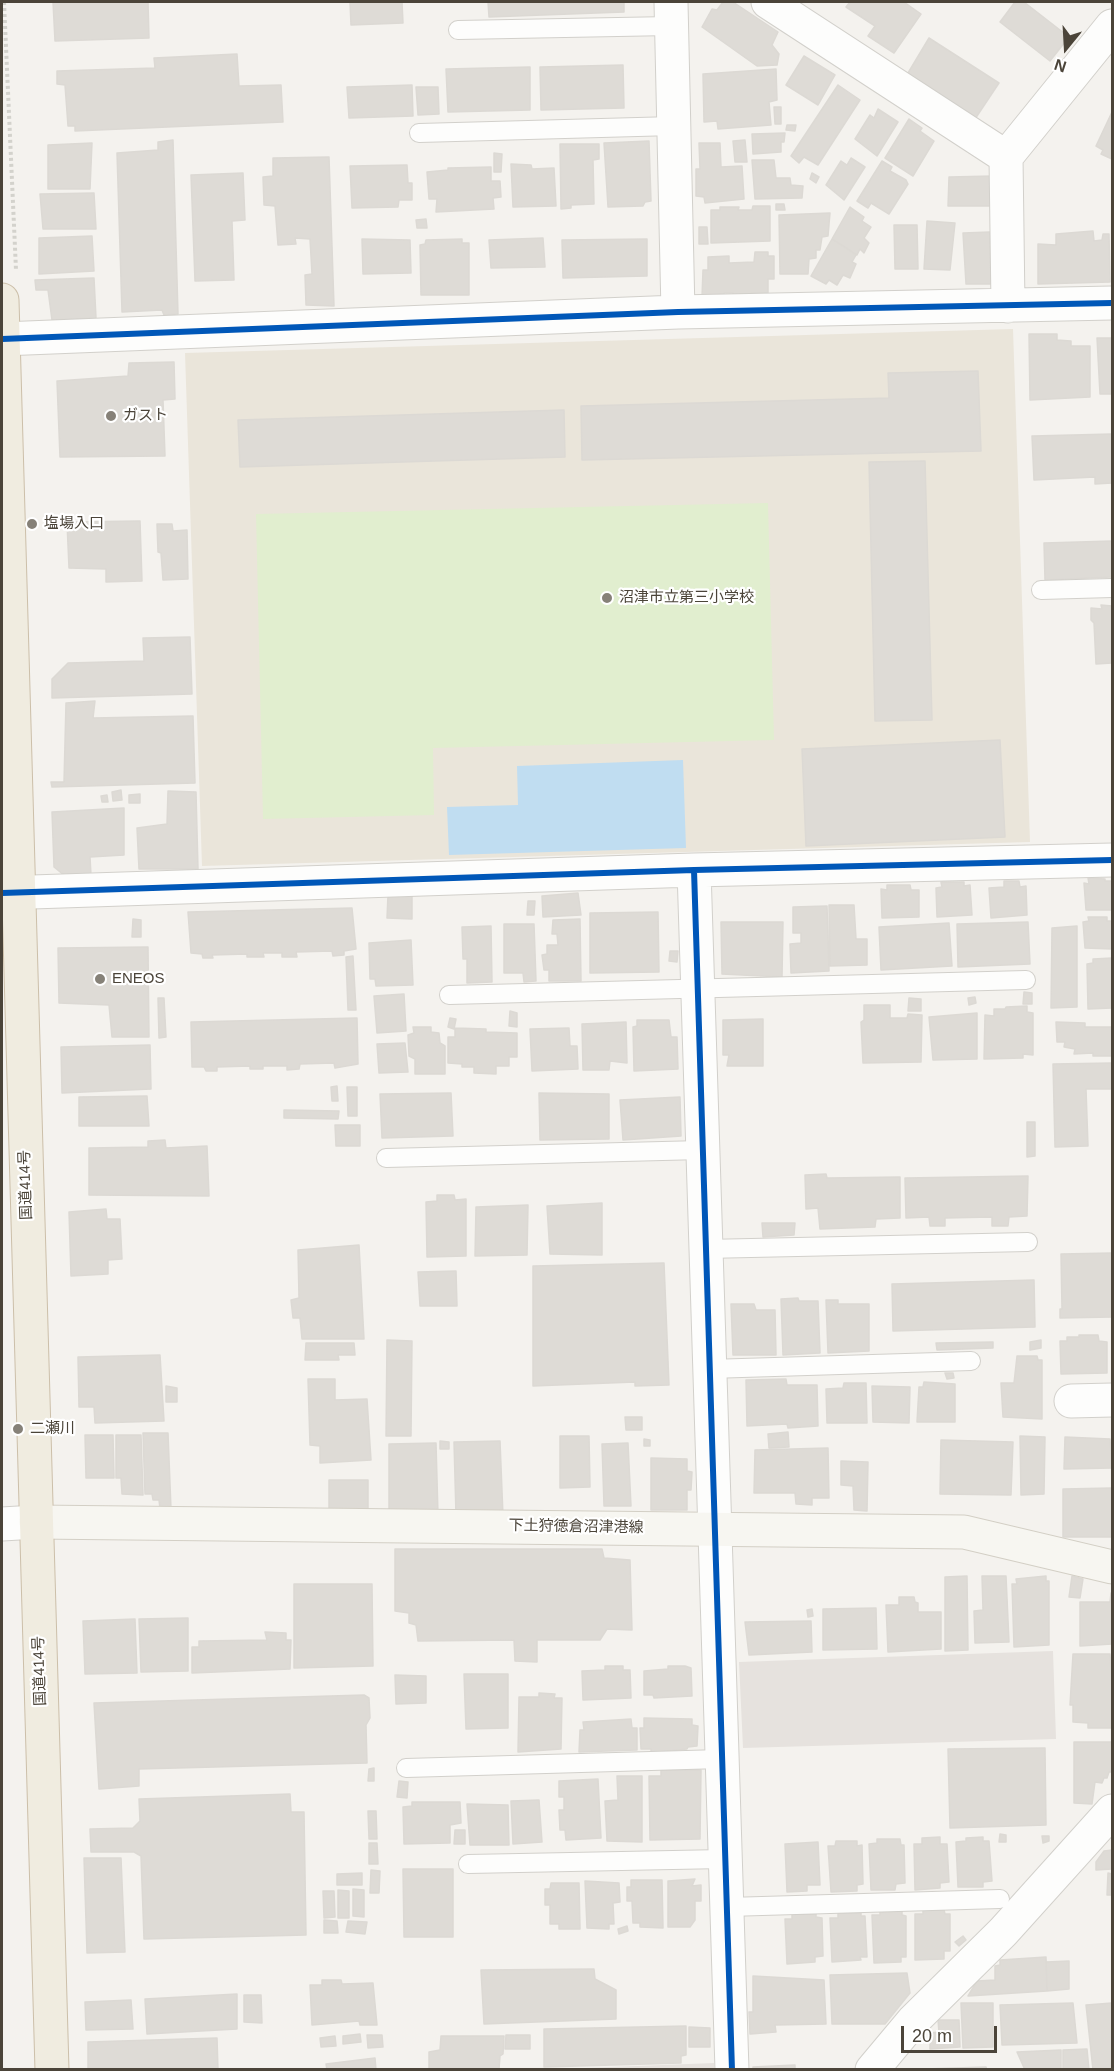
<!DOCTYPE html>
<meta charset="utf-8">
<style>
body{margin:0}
#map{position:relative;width:1114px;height:2071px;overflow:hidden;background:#f4f2ee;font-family:Helvetica,sans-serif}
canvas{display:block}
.frame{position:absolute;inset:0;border:3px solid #4b4439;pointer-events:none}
.north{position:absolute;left:1036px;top:18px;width:60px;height:60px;-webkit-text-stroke:4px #fff;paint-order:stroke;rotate:198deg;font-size:16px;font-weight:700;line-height:24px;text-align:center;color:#4b4439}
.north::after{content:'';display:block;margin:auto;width:21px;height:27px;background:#4b4439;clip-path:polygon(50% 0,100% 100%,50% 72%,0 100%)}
.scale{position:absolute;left:901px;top:2026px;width:96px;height:27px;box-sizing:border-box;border:3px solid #4b4439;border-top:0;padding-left:8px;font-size:18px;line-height:21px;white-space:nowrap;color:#4b4439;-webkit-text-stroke:4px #fff;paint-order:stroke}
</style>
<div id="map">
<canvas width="1114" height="2071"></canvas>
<div class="frame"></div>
<div class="north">N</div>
<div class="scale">20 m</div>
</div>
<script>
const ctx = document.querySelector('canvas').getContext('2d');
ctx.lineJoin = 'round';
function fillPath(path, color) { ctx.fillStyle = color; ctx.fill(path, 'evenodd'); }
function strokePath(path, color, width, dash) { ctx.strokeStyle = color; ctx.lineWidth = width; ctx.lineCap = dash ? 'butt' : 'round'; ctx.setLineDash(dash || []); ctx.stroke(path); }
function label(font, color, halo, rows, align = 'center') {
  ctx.font = font + ' Helvetica,"Noto Sans JP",sans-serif'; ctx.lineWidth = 4.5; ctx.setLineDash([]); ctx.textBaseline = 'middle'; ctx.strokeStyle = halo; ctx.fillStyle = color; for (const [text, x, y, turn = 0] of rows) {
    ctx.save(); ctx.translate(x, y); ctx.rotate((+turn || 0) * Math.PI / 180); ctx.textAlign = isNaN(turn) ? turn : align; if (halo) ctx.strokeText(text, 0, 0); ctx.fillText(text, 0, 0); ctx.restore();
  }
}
const industrial = new Path2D(`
 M1053,1651L1056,1739L743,1748L739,1662Z
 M714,2063V2070L560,2069Z`);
const education = new Path2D(`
 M1013,329L1030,842L202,866L185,353Z`);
const green = new Path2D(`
 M768,503L774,740L433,748L434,815L263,819L256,514Z`);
const water = new Path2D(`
 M683,760L686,848L449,855L447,807L518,805L517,766Z`);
const building = new Path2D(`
 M53,2H148L149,38L55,41Z
 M350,2H402L403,23L351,25Z
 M488,2H624V12L489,17Z
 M723,2H733L778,32L772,45L779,54L777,65L757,66L702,27L712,9L717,10Z
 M850,2H904L921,14L894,53L868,36L875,26L846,7Z
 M1015,2H1024L1069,37L1050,61L1000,22Z
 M929,38L999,83L973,122L905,78Z
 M237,54L239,86L281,85L283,122L75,131V126H68L65,85L57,84V71L155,68L154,58Z
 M804,56L835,75L818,105L786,85Z
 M623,65L624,108L541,110L540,67Z
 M530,67V110L448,112L446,69Z
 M776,69L777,100L769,102L771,125L718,129L717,121L704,122L703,74Z
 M412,85L413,116L349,118L347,87Z
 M838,85L860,100L818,165L804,157L799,163L791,156Z
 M416,87H438L439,114L418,115Z
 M774,107H781V124H775Z
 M878,109L898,122L877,156L855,139L870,115L874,118Z
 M1112,112V159L1101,154L1103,150L1096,146Z
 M909,119L922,128L920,131L934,141L913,176L885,158Z
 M787,125H796L795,131L786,130Z
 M785,133L784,142H781V152L753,154L752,134Z
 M173,140L178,314L164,315L162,310L122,312L117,153L158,150V142Z
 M745,140L747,162H735L733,141Z
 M649,141L651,201L645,202L643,206L608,207L604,143Z
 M92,143L90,189H48V145Z
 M699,143H720L721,167L742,166L744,199L705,203L704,197L696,196V169H700Z
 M560,144H599V159L593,160L594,204L571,205V208L561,209Z
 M494,153L502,154L501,172H494Z
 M329,157L334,306L306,305L305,275L312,274L310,239L295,238L296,244L278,245L275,206L264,205L263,177L273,176V158Z
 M851,158L865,167L844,200L826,185L841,161L847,165Z
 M752,160H774L776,178H790L791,185L803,186L802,198L755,199Z
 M882,161L892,167L890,171L906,180L908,184L889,214L871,203L868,208L857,201Z
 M511,164L531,165L532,169L554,168L556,206L513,207Z
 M407,165L408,183H412V200H399L398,207L352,208L350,166Z
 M491,167V181H500L501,197L493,198L494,209L436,212L437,199H429L427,172L448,170V168Z
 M243,173L245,220L232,221L234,280L195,281L191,175Z
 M812,173L819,177L816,183L810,179Z
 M993,176L991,206H948L949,177Z
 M94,193L96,229H43L40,194Z
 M776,204H784L785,210H776Z
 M753,206H770V241L711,243V210H720V207H739L738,210H752Z
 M850,207L864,217L862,221L871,227L864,238L869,243L864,253L860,249L857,255L832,239Z
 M830,213L828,236L822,237L820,250H816V258L809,259L808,274H780L779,215Z
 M426,219L427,228H417L416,220Z
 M927,221L955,223L950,270L924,269Z
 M894,225H917L918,269H895Z
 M699,227H707L708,244H699Z
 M1093,231L1094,241L1102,240L1103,234H1109L1110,282L1038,284V244L1056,245V234Z
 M990,232L991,284H966L963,233Z
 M92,236L94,271L39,274V238Z
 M543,238L545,267L491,268L489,240Z
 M362,239L410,240L411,273L363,274Z
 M462,239V243H469V295H421L420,245L425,244L426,240Z
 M647,239V276L563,278L562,240Z
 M832,239L856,255L852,262L856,264L850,278L843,275L837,285L829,280L826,284L811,276Z
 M755,252H768V256H774V279H768V293H751L750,298L732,297L733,293H724L723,298L702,297L703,270H708V257L729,256V263L754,262Z
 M94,278L96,318L52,320L48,290H36L35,280Z
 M1029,334H1057V340L1071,341V346H1090V397L1030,400Z
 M1097,338H1112V394H1100Z
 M174,362L175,399L163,400L165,456L60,457L57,381L128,376L129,363Z
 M978,371L981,451L582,460L581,406L889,398L888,373Z
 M564,410L565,457L240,467L238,420Z
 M1112,434V483L1095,484V477L1034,480L1032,436Z
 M925,461L932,720L875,721L869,462Z
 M140,521L142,581L106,582V569L69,568L67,522Z
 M157,524H172L173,531L187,530L188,579L163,580L161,553L158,552Z
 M1112,541V577L1045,580L1044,543Z
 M1101,605L1112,606V663L1096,664L1094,623L1091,620V608L1102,609Z
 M190,637L192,694L52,698V679L68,663L144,661L143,638Z
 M95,701L93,718L193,716L195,783L52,787L51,782H64L66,703Z
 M1000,740L1005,837L806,846L802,749Z
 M121,790L122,800L113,801L112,792Z
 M168,791L196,792L198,869H139L137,828L167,824Z
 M140,794V803H129V795Z
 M107,795L108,802H102L101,796Z
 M124,808V855L90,857L91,875L65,876L54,867L52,812Z
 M1088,878L1105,879V881H1112V910H1086L1084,883L1089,884Z
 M1004,881H1019L1020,887L1026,886L1027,915L991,918L989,888L1004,887Z
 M941,882H964V886L970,885L972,915L937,917L936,888L942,887Z
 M887,885H910L911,890H919V917L882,918L881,889L887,890Z
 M578,893L581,915L543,917L542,896Z
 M388,895L412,896V919L387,918Z
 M528,901H535L534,915H527Z
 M829,905H854L856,939H867V965L830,966Z
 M827,906L829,971L791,973L790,944L801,943V933H793V907Z
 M352,908L356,949L344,951V955L333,956L332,951L296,952L297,957H282V953H263L264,957H247V954L212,955L213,958H203L202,954L191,953L188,912Z
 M658,912L659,972L590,973V913Z
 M1088,917H1107V921H1112V949L1085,948L1083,922L1089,921Z
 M133,919L141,920V937H132Z
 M580,919L581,981H549V970H544L542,955L547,954V945H558L557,934H552L553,920Z
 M721,922H783L782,977L722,974Z
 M1028,922L1030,964L958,967L957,924Z
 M949,923L952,966L881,970L879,927Z
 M504,924H534L536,981L524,982L523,973H504Z
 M491,926L492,982L467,983V959H463L462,927Z
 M1077,926V1007L1051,1008L1052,928Z
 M411,940L413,985L376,986L375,979H370L369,943Z
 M148,947L149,1037H112L109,1005L59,1003L58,948Z
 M670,951H678L677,962L669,961Z
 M353,956L356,1010H348L346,957Z
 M1112,958V1008L1088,1009L1087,964L1093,963V959Z
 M1024,992L1032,993V1004H1023Z
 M404,994L406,1031L377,1033L374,996Z
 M975,997L976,1003L969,1005L968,998Z
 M158,998H164L166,1037L159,1038Z
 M909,998L921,999V1011H908Z
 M864,1005H890V1018H907L908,1014L922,1015L921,1062L863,1063L861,1022L864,1020Z
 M1027,1006V1012L1033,1013V1055L1023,1054V1058L984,1059L985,1015L994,1016V1009H1005L1006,1007Z
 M510,1011L517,1013V1027L509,1026Z
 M977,1013V1059L933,1060L929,1017Z
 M357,1018L358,1064L335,1068L334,1063L300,1064L299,1069L287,1070V1066H263V1069H250V1066L217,1067V1071H206L204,1067H192L191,1022Z
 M450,1018L456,1019L454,1029L448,1027Z
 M763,1019V1066H727L729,1055H723V1020Z
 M637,1020H669L671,1037H677L678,1069L634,1071L633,1027L637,1026Z
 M626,1022L627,1063L610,1061L609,1070H583L582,1024Z
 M1056,1022L1085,1023V1027H1112V1056H1093V1053L1074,1054L1075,1049L1064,1047L1065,1042H1057Z
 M413,1027H431V1032L439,1033L440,1043L445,1046V1074H415V1059L409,1056L408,1035L414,1033Z
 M455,1028L486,1029V1032L517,1033V1057H509V1066H496V1074L474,1073V1067H462V1064L448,1063V1037H455Z
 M569,1028L570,1046H577L578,1069L532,1071L530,1029Z
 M405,1043L408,1072L379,1073L377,1044Z
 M150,1045L151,1089L62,1093L61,1047Z
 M1112,1063V1089H1086L1088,1146L1055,1147L1053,1064Z
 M337,1086L338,1101H332L331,1087Z
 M347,1087H357V1116H348Z
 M451,1093L453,1136L382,1138L380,1094Z
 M539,1093L609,1094V1139L540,1140Z
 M147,1096L149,1126H79V1097Z
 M680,1097L681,1136L623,1140L620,1100Z
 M284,1110L339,1111L338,1119L284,1118Z
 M1027,1122H1035V1156L1027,1157Z
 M335,1125H360V1146H336Z
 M165,1140L166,1148L207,1146L209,1196L89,1195V1148L148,1147V1141Z
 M826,1174L827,1178L900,1177V1218L876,1219L875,1227L820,1229L818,1208L806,1209L805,1175Z
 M1028,1176L1027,1216L1009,1217L1008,1226H992V1217L945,1218V1226H930L929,1217L906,1218L905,1178Z
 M437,1195H454L455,1200L466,1199V1256L427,1257L426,1202L437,1201Z
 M602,1203V1255L550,1254L547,1206Z
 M528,1205L527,1255L475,1256L476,1207Z
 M106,1209L107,1219H120L122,1259L108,1260V1274L71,1276L69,1212Z
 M762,1223H795L794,1235L763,1237Z
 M359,1245L364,1339H302L300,1318H293L291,1300L299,1298L298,1250Z
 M1112,1253V1317L1060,1318V1309H1062L1061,1254Z
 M664,1263L669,1385L635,1386V1382L533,1386V1266Z
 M456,1271L457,1306H420L418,1272Z
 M1034,1280L1035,1327L893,1331L892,1284Z
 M798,1298L799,1301H818L820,1353L783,1355L781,1299Z
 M826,1300H838V1304H869V1351L828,1353Z
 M731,1304H754L756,1310H775L776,1355H733Z
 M1079,1335H1098L1099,1341L1107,1342V1373L1061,1374L1060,1341H1067V1337H1079Z
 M387,1340L412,1341L411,1436H386Z
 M1041,1340V1348L1030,1350V1342Z
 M993,1342V1348L937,1350L936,1343Z
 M306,1343H354L355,1355H338L339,1360H305Z
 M160,1355L164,1421L95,1423L94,1407H79L78,1357Z
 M1017,1356H1037L1038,1360H1042V1419L1003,1417L1001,1383H1014Z
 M945,1373H953L954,1378L947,1379Z
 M308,1379H335V1400L367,1399L371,1460L320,1463V1446L310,1445Z
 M786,1379L787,1385H817L818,1426L788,1428L787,1424L747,1426L746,1380Z
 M924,1382L955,1384V1422H917L919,1387H923Z
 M844,1383H866L867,1423H827L826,1389L843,1388Z
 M166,1386L177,1388V1402H166Z
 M872,1386L910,1387L909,1423L873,1422Z
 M625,1417H642V1430H626Z
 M788,1432L789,1447L769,1448L768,1434Z
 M143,1433H168L171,1509H160L159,1500H153L152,1494H145Z
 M85,1435H113L114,1478H86Z
 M116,1435H141L143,1495L122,1494L121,1478H116Z
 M560,1436H589L590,1487L560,1488Z
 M1020,1436L1045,1437L1044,1494L1021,1495Z
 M1065,1437L1110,1439L1112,1468L1064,1469Z
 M644,1439L650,1440V1446H644Z
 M941,1440L1013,1442L1011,1495L940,1494Z
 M440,1441L449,1442V1449H440Z
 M500,1441L503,1516L456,1515L454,1442Z
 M436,1443L438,1515L389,1514V1444Z
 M628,1443L631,1506H604L602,1444Z
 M828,1448L829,1498H812V1505L796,1504L795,1493H754L755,1450Z
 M651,1458L687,1459V1471L692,1472L691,1490H687V1510H651Z
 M841,1461L868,1462L867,1511L854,1510L853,1486L841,1485Z
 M329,1480H368V1514H329Z
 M1112,1488V1537H1063V1489Z
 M395,1549H602L604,1558L630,1560L632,1630L607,1629L600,1640H537V1662L515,1661L514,1640L418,1641L416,1625L409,1623V1613L395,1611Z
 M967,1576L968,1650L945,1651V1577Z
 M982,1576H1006L1009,1642L975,1643L974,1611L983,1610Z
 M1046,1576V1581H1049V1645L1014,1647L1012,1584H1017L1016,1579Z
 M1072,1576L1083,1579L1080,1598L1069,1597Z
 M294,1584H372L373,1666L294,1668Z
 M1111,1593H1112V1644L1080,1646V1602H1110Z
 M899,1597H914L915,1602L918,1603V1612H941V1649L888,1652L886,1605H899Z
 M876,1608L877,1649L823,1650V1609Z
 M812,1609L813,1616L808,1617L807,1610Z
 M188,1618V1671L141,1672L139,1619Z
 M135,1619L137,1673L85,1674L83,1621Z
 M811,1621L812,1652L749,1655L745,1622Z
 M265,1632L286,1633V1640H291L290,1669L192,1673V1647H199V1641L267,1640Z
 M1073,1654H1110L1111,1669H1112V1728H1088V1723L1073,1722V1705H1070Z
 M605,1666H623V1670H630L631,1698L583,1700L582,1671L605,1670Z
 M668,1666H685L691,1668L692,1696L654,1698L653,1695H644V1671L668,1669Z
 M464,1674H508V1728L466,1729Z
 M395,1675L426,1676V1703L396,1704Z
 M539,1693L555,1694L554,1698H562L561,1749L518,1752L519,1697H539Z
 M364,1695L369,1698L370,1718L366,1725L367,1763L139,1769V1786L99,1789L94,1703Z
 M644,1718L692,1719V1725L698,1726L697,1746L688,1747L687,1749L651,1753V1749H641L640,1728H644Z
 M631,1719L632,1728H637V1750L579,1752L580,1730H584L583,1722Z
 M1074,1742H1112V1772H1109L1107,1778H1104L1102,1783L1095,1782L1092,1804L1074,1803Z
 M1045,1748L1046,1825L950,1828L948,1749Z
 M374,1768V1781H368L369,1769Z
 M661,1770H701L700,1839L650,1840L649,1776H661Z
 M617,1776H642V1842L607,1841L605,1801L618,1800Z
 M598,1779L601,1838L566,1840L565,1830H560L559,1810H564V1797H559V1781Z
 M399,1781L408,1782L407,1798L397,1797Z
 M290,1794L291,1812H304L306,1935L144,1939L141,1856L134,1852H91L90,1829L133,1828L140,1821L139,1799Z
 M539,1800L542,1842L513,1844L511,1801Z
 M412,1802H460L461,1823L450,1825V1843L404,1844L403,1807L412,1806Z
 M467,1804L508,1805L509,1845H470Z
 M368,1811H376L377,1839H369Z
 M455,1830H465V1844H454Z
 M1000,1834L1006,1835V1842H999Z
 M1042,1836H1049V1841L1043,1843Z
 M940,1837V1844H947L949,1882L940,1883V1888L915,1890L914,1844H922V1838Z
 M983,1837V1841H989L992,1881L983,1882V1887H958L956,1842L966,1841V1838Z
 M877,1839H900L901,1845H904L905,1883L896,1884L895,1890H871L869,1844L877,1843Z
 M836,1841H857V1846L862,1845L863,1884L857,1885V1891L831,1892L828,1846H835Z
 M818,1842L820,1885H807V1891L787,1892L785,1844Z
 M369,1843H377L378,1864H369Z
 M1112,1850V1869L1096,1870V1862L1104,1851Z
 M84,1858H121L125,1952L87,1953Z
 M403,1869H453V1937H404Z
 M371,1870L380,1871L379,1893H370Z
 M362,1873V1885H337V1874Z
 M1108,1873L1112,1874V1895H1107Z
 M695,1879L692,1886L701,1885V1901H695V1920L690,1927H668V1881Z
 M631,1880H662L663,1928L640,1927V1923H633L632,1901H627V1887H631Z
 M585,1881L619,1883L620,1902L613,1903L614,1924H609V1929L587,1928Z
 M551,1883H579L580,1929H559V1924H550V1905H545V1889H550Z
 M353,1889L364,1890V1917L353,1916Z
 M338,1890L349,1891V1918H338Z
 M323,1891H334L335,1917L324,1918Z
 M923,1910H944L945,1914H950V1951H944V1959L915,1960V1914H923Z
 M902,1911V1915L906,1916V1957H901V1962L874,1963L872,1915H880V1912Z
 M838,1913H861V1916H865L867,1957H860L861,1960L832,1962L830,1918H838Z
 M792,1914H816V1917L822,1918L823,1956L815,1957V1962L787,1964L785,1919H792Z
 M324,1920L337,1921L338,1933H324Z
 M348,1921L367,1922L365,1934L346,1932Z
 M627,1926L628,1931L619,1934L618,1929Z
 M963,1936L966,1940L959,1946L955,1942Z
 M1046,1957L1047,1991L968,1996L977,1981L995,1980V1966L1000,1965V1960Z
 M1069,1961V1989L1047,1991L1046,1962Z
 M594,1969L595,1979L616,1990V2019L484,2024L481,1970Z
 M907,1973L910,1993L885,2024H832L830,1975Z
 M753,1976L824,1980L826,2024L775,2025L776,2032L750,2034L749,2012H753Z
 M322,1980H341L342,1984L373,1983L377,2025H360L359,2021L312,2025L310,1985H322Z
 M237,1994V2029L147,2034L145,1999Z
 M244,1995H261L262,2023L244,2022Z
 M131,2000L133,2029L86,2030L85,2002Z
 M961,2003H993V2047L963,2048Z
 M1073,2003L1077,2043L1002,2045L1000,2005Z
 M1112,2003V2069L1093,2070L1086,2005Z
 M938,2020H959L960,2047L930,2049V2033L939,2032Z
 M686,2026V2055L681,2056V2063L544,2067V2029Z
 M689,2027L710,2028V2047H689Z
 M360,2034L361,2042L343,2044V2036Z
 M367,2035H382L383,2047L368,2048Z
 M506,2035H530V2049H505Z
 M335,2036L336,2046L321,2047L320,2038Z
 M441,2036H504L503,2054L500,2056L499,2069H429V2052L440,2050Z
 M217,2038L218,2070H88V2042Z
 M1087,2049L1089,2070H1063V2050Z
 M1061,2050V2070H1025L1017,2052Z
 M375,2058L376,2070H327L326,2064Z
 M795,2065V2070H753V2067Z
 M986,2067L987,2070L925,2069Z`);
const path = new Path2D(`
 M4,2L16,270`);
const service = new Path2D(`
 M458,30L671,26
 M419,133L674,126
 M1041,590L1112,588
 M449,995L1026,980
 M386,1158L702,1150
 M705,1249L1028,1242
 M709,1369L971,1361
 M406,1768L721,1759
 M468,1864L724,1859
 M728,1907L1000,1899`);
const minor = new Path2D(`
 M671,2L678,312
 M768,2L1006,157
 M1008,306L1006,157L1112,26
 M2,339L678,312L1112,303
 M694,870L732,2070
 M2,893L694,870L1112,860
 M1071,1401L1112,1400
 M2,1524L36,1522
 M872,2070L913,2021L1003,1932L1112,1811`);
const secondary = new Path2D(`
 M36,1522L964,1532L1112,1567`);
const trunk = new Path2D(`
 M2,300L52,2070`);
const cycleway = new Path2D(`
 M2,339L678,312L1112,303
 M694,870L732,2070
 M2,893L694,870L1112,860`);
const markers = [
 [111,416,6,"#868178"],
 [32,524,6,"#868178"],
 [607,598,6,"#868178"],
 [100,979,6,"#868178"],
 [18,1429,6,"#868178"]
];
const poiNames = [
 ["ガスト",123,416],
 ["塩場入口",44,524],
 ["沼津市立第三小学校",619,598],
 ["ENEOS",112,979],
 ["二瀬川",30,1429]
];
const streetNames = [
 ["国道414号",26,1185,-92],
 ["下土狩徳倉沼津港線",576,1527,1],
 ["国道414号",40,1671,-92]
];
fillPath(industrial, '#e6e2de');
fillPath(education, '#eae5da');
fillPath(green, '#e1eecf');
fillPath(water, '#c0ddf1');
fillPath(building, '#dedbd6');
strokePath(building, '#dcd9d4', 1.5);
strokePath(service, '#d2d0cb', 20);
strokePath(minor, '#d2d0cb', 35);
strokePath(secondary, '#d3cfc5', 35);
strokePath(trunk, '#ccbfa9', 35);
strokePath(path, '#d3d2cc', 4, [3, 3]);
strokePath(service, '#fdfdfc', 18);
strokePath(minor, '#fdfdfc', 33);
strokePath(secondary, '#f7f6f1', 33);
strokePath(trunk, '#f0ece0', 33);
strokePath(cycleway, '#0057b8', 6);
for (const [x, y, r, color] of markers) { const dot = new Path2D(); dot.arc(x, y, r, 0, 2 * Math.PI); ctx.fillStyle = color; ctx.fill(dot); strokePath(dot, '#fff', 2); }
label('15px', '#4b4439', '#fff', poiNames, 'left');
label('15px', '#4b4439', '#fff', streetNames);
</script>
